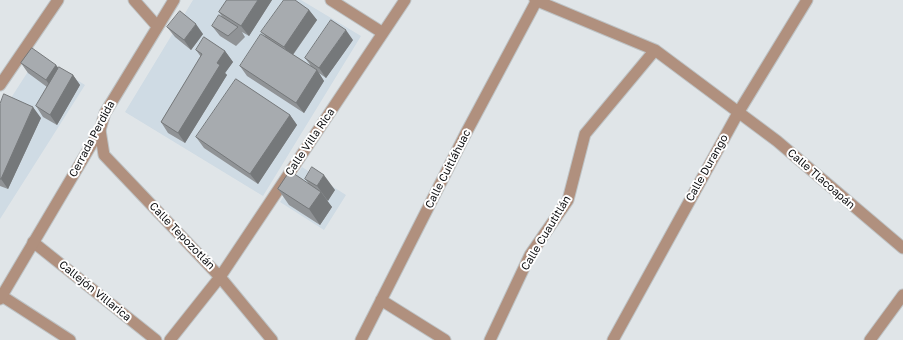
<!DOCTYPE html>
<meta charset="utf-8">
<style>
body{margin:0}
canvas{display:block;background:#e0e5e8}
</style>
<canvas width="903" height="340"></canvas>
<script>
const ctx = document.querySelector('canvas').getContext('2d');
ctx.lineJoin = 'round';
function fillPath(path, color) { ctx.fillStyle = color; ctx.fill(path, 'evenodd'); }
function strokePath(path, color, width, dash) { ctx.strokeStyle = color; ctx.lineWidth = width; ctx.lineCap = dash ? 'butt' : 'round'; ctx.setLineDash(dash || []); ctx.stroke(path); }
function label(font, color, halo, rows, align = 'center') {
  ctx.font = font + ' "Golos Text",sans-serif'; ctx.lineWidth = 4; ctx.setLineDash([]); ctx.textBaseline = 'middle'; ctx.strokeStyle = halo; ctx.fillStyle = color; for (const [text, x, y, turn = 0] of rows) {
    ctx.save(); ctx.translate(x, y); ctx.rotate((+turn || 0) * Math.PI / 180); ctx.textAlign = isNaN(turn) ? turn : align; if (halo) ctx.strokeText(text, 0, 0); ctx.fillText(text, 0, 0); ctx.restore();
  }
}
const built = new Path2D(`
 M193,0H301L361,36L263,196L125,112Z
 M38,56L85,85L0,219V115Z
 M302,167L346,195L324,230L280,202Z`);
const minor = new Path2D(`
 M331,0L383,33
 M535,0L655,50L777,141L903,248
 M0,85L58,0
 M100,130L104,155L220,277L272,340
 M33,242L156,340
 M2,296L70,340
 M381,300L445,340
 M170,340L220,277L405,0
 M361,340L466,133L537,0
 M490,340L530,255L568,200L585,134L655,50
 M613,340L738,113L807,0
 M870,340L903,295`);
const tertiary = new Path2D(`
 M134,0L157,26
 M0,299L100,130L105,113L174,0`);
const wall = new Path2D(`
 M227,0H272L249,36L242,32L245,37L236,46L220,36L212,26L223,18L219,12Z
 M309,10L317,20L293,55L311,66L305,58L353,40L326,78L319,73L324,81L304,113L247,76L240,66L265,36L261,32Z
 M167,27L203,34L191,50L175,37Z
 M196,50L225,51L233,62L225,73L227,75L185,143L168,133L161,122L201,57Z
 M21,63L56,65L58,68L73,75L80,85L57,125L43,117L36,106L47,87L28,73Z
 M0,104L41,118L8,189L0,186Z
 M290,115L297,125L258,184L204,148L196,137Z
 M305,179L335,190L327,201L332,207L320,225L289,205L278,189L309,184Z`);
const shadedWall = new Path2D(`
 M258,0H272L249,36L241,26Z
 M309,10L317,20L291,57L284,47Z
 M196,24L203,34L191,50L184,40Z
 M346,30L353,40L326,78L319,68Z
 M225,51L233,62L225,73L227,75L185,143L178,133L217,63Z
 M56,65L64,75L53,90L46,80Z
 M317,70L324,81L304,113L296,103Z
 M73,75L80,85L57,125L50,115Z
 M33,107L41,118L8,189L1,179Z
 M290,115L297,125L258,184L250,174Z
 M324,175L335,190L328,201L317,186Z
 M321,192L332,207L320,225L309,209Z`);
const building = new Path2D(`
 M227,0H258L241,26L219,12Z
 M284,0H295L309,10L284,47L261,32Z
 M180,11L196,24L184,40L167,27Z
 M219,15L238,27L228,36L212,26Z
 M331,20L346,30L319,68L305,58Z
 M261,34L317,70L296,103L240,66Z
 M204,37L225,51L217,63L220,65L178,133L161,122L202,54L196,50Z
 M32,48L56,65L46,80L21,63Z
 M59,67L73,75L50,115L36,106Z
 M236,79L290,115L250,174L196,137Z
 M4,94L33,107L1,179H0V104Z
 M312,167L324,175L317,186L305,179Z
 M290,171L321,192L309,209L278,189Z`);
const streetNames = [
 ["Cerrada Perdida",92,139,-62],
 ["Calle Villa Rica",310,142,-56],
 ["Calle Durango",707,168,-61],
 ["Calle Cuitláhuac",448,169,-63],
 ["Calle Tlacoapán",821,179,41],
 ["Calle Cuautitlán",546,233,-59],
 ["Calle Tepozotlán",182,236,46],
 ["Callejón Villarica",95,291,39]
];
fillPath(built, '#cfdbe4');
strokePath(minor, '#bec3c5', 13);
strokePath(tertiary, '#bec3c5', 13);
strokePath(minor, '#b0907e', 11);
strokePath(tertiary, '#b0907e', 11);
fillPath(wall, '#909396');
fillPath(shadedWall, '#75787a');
fillPath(building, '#a7abaf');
strokePath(building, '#75787a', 1);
label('11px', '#0d0e10', '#fff', streetNames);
</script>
